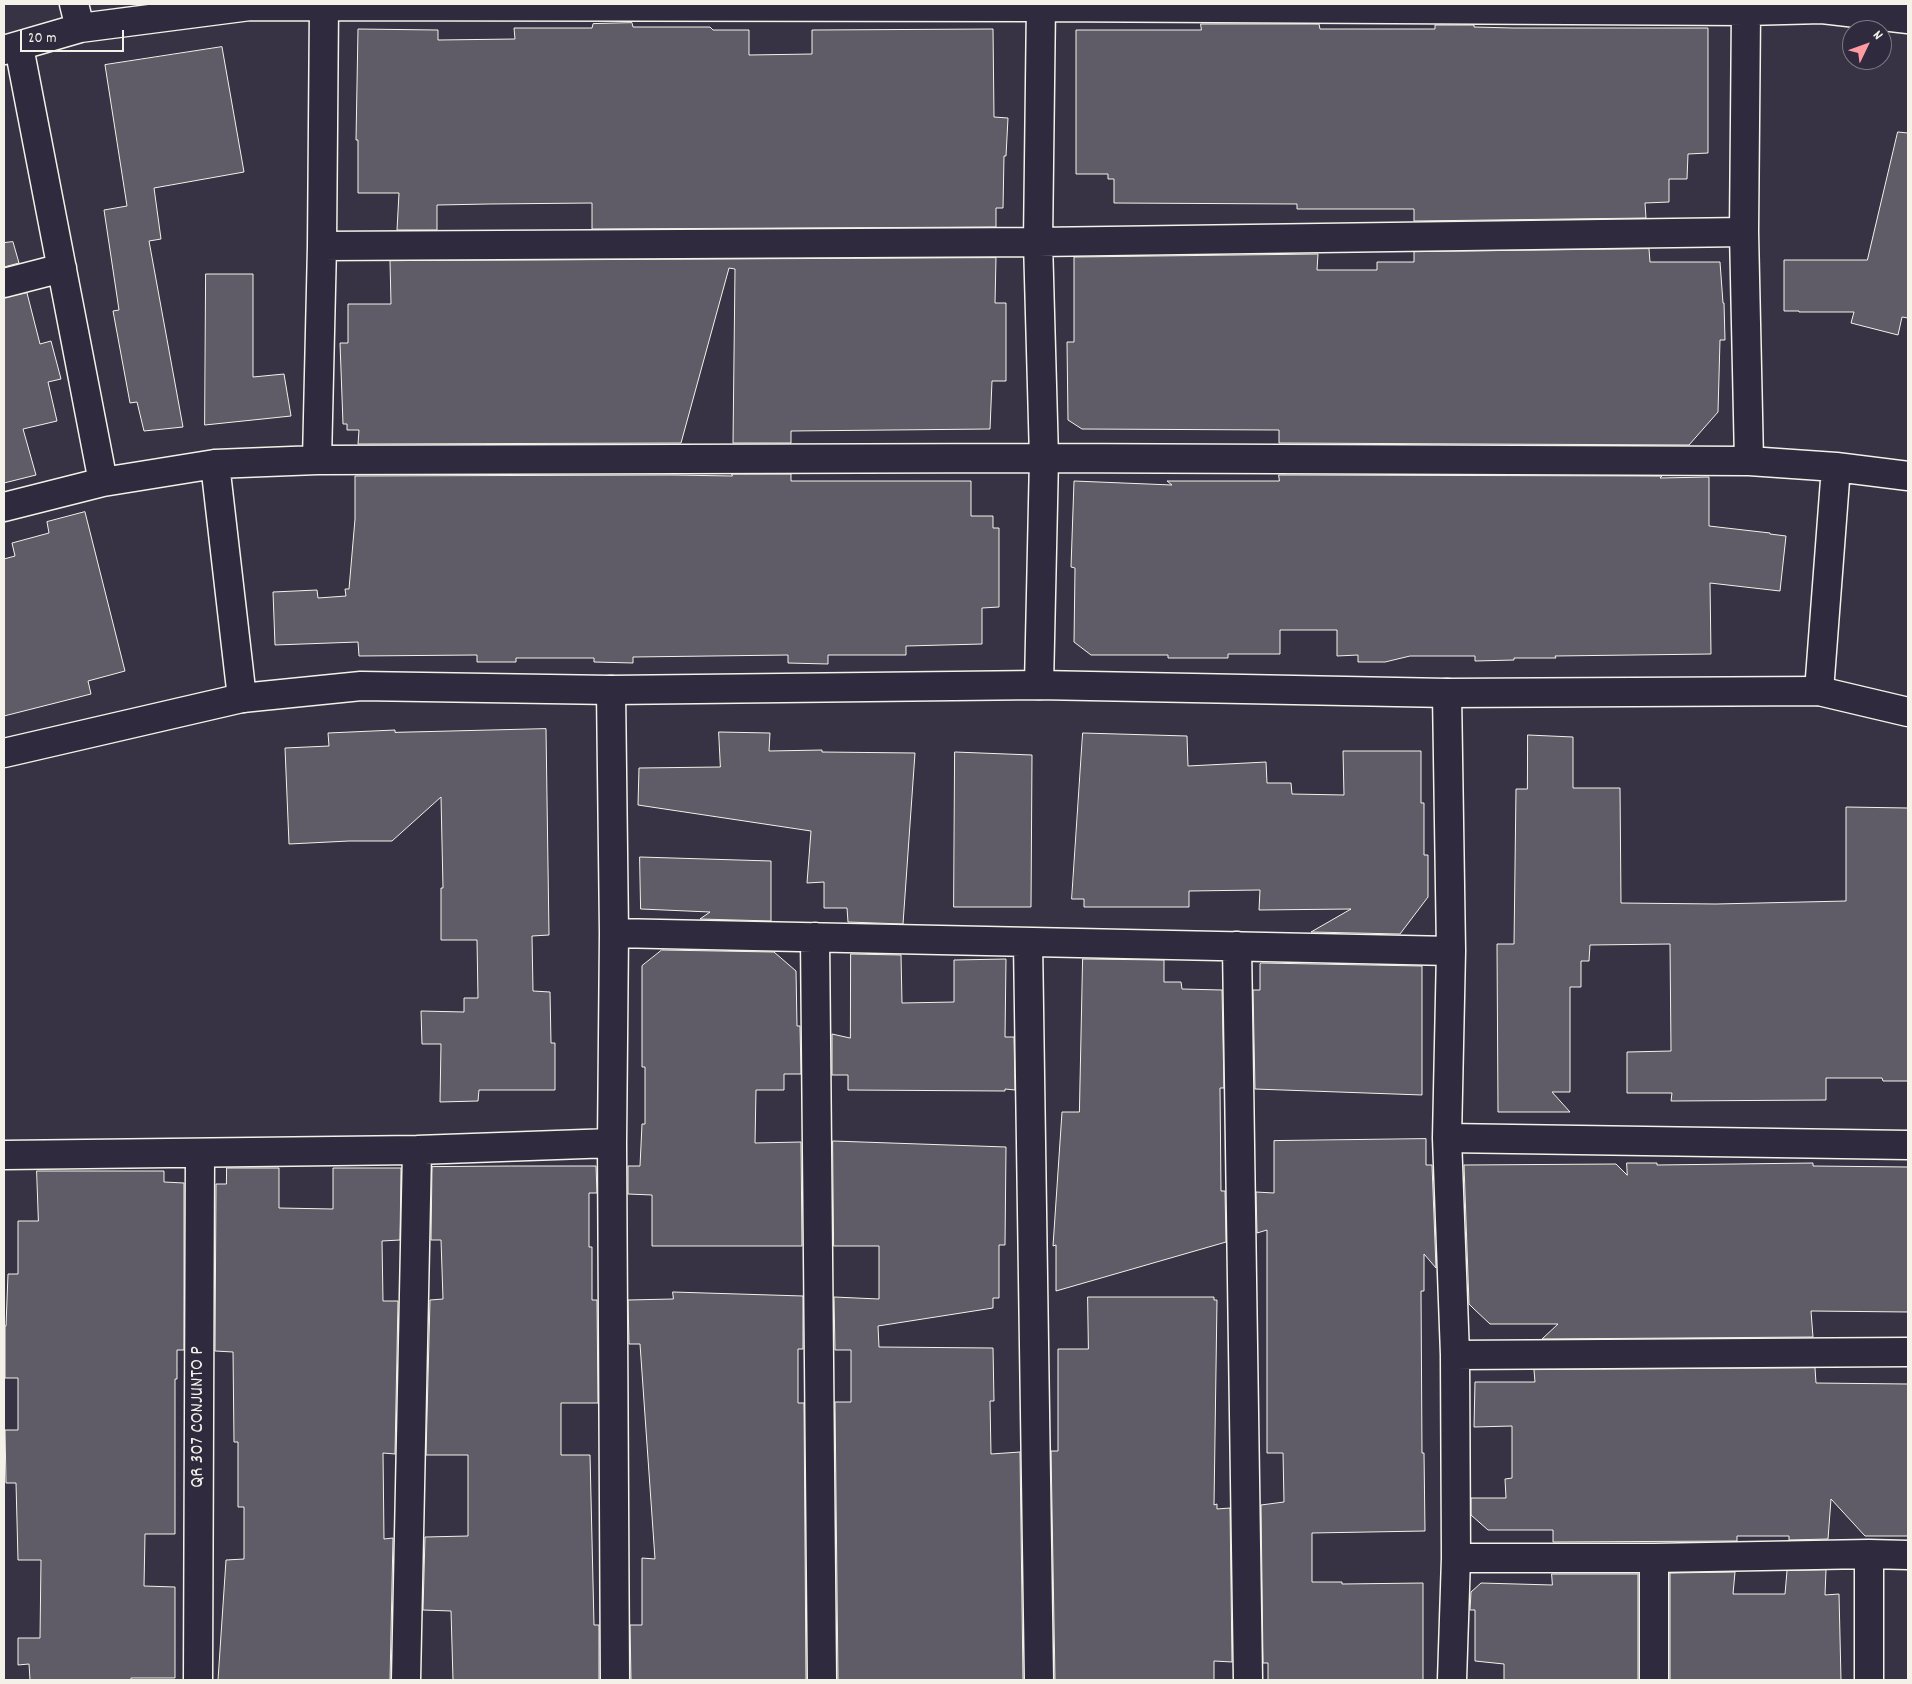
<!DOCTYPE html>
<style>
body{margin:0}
#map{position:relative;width:1912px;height:1684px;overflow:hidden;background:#373244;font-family:Dekko,sans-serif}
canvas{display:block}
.frame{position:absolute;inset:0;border:5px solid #f4f1e8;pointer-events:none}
.north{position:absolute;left:1842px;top:20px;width:50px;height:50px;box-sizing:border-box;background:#2f2a3d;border:1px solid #7e7a81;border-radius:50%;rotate:48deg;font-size:14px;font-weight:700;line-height:20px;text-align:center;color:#f4f1e8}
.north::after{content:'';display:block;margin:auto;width:18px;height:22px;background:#ff9aa2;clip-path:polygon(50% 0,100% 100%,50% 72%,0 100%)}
.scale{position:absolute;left:20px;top:30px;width:104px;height:22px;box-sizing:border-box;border:2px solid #f4f1e8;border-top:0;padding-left:6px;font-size:15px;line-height:18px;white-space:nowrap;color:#f4f1e8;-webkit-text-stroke:4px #2f2a3d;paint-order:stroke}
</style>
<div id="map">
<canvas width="1912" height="1684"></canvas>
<div class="frame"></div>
<div class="north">N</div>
<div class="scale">20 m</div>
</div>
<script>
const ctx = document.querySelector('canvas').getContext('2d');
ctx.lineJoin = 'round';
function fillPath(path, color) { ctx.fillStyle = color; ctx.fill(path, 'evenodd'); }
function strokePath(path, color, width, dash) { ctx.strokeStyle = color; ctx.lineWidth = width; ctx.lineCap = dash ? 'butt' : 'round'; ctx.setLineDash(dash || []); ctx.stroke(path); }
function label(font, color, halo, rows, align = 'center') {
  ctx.font = font + ' Dekko,sans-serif'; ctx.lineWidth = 4.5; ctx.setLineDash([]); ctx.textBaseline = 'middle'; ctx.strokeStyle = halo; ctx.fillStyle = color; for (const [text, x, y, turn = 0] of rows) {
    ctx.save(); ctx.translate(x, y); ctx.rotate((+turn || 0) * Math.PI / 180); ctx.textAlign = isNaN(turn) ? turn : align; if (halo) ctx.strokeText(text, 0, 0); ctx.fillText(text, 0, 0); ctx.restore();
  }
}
const building = new Path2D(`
 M632,23L633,27H710L713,30H749V55L812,54V30L993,29L994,117L1008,118L1006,156H1004L1003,208H996V227L592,229V203L489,204L437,205V230H397L399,193H358V140H356L358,29L438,30V40L515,39L514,28H592L593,24Z
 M1201,24H1319L1320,29H1435V25H1474V27L1513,28H1708V153L1688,154L1687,179H1669V202L1645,203L1646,218L1414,221V209H1297V204L1114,203V179H1108V174H1076V30H1201Z
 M222,47L244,172L154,188L161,239L149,241L183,427L144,431L137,402L130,403L113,311L119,310L104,210L127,206L105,65Z
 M1898,132L1908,133V318L1902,317L1898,335L1851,323L1854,312H1799V311H1784V260H1867Z
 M13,242L19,263L4,267V243Z
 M1649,249L1650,262H1720L1723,303H1724L1725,340H1720L1718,412L1689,445L1279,443V430L1082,429L1068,420L1067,342H1074V257L1318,254L1317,270H1377V262H1414V252Z
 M996,258L995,303H1006V381H992L990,429L791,431V443H733L735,269L729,268L681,443L358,444L359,430H347V424H343L340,343H348V304H391L390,261Z
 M206,274H253V377L284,374L291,416L205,425Z
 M27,293L40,344L51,341L61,379L48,382L57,421L23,429L36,475L4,483V298Z
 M732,474H791V481H971V516H993V528H999V607L982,608V644L906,646V655H828V664L788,663V655L633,657V663L594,662V658H516V662H477V655L359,656L358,642L275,645L273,592L317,590L318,598L346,596L345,589H349L355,519V476L672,475L732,476Z
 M1279,475L1662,476L1660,478L1709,477V526L1770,533V534L1786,536L1780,591L1710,583L1711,654L1555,656L1556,658H1514V660L1475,661V656H1410L1385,662H1358V655L1337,656V630H1280V654H1228V658H1168V655H1091L1074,642L1075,568L1071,567L1074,481L1172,485L1167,481H1279Z
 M85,512L125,671L88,681L91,694L4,716V559L15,556L12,543L49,533L47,522Z
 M546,729L549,935L532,936L533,991L550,992L551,1043H555V1090H479L478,1101L440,1102L441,1044H422L421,1011L464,1012V998H478L477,940H441V888H443L441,797L392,841H349L289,844L285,748L329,746L328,733L395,730V732Z
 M719,732L770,733L769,751L822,750V752L915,753L903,924L848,922L847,908H824V882L807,883L811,831L638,805L639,768L720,767Z
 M1083,733L1187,736L1188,766L1266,762L1267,783H1291L1292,794L1344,795L1343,751H1421V803H1424V855H1428V897L1400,934L1311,932L1351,909L1259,910L1260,890L1189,891V907H1084V899H1072Z
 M1528,735L1573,737V788H1620L1621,903L1716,904L1846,901V807L1908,808V1081H1883L1882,1078H1826V1100L1671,1101L1672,1093H1627V1052L1671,1051L1670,944L1590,945L1589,961H1581V987H1570V1092H1552L1570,1112H1498L1497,944H1514L1516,789H1527Z
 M955,752L1032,755L1031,907H954Z
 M640,857L771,861V921L700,919L710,912L641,909Z
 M662,950L774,952L796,971L797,1026H800L801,1074H784V1090H756L755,1143L801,1142L802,1246H652V1195L628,1194V1166H640L642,1124H645V1067H642V966Z
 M851,954L901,955L902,1003L954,1002V960L1006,959L1005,1037H1014L1015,1090L1005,1089V1091L848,1090V1075H832V1034L850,1038Z
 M1083,959L1164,960V982H1181L1182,989L1222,990L1224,1088H1220L1221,1191H1225L1226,1242L1056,1291V1245L1053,1246L1062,1112H1079Z
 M1262,963L1422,966V1095L1255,1089L1253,990H1260V964Z
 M1426,1139V1165H1432L1436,1268L1424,1254V1291H1421L1422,1453H1424L1425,1531L1312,1533V1582H1342V1584L1423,1583V1680H1268V1663H1263L1261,1505L1284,1502L1283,1453H1267V1230L1257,1233L1256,1192L1274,1193V1141Z
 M833,1141L1006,1147L1005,1245H999V1298H993V1308L878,1326L879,1347L993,1348L994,1401H990L991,1454L1020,1452L1023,1680H838L835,1402H851V1350H835L834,1297L879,1299V1246H834Z
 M1627,1163H1657V1165L1813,1163V1166L1908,1167V1312L1811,1311L1813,1337L1542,1339L1558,1324H1490L1474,1309L1469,1304L1464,1165L1616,1164L1627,1175Z
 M511,1166H596L597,1193H589V1247H592V1300H597L598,1403H561V1455H590L594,1625H599V1680H453L451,1611L423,1610L425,1537L468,1536V1455H426L430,1300L443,1299L441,1240H431L432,1167Z
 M227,1168H279V1208L333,1209V1168H401L400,1240L382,1241L383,1301H398L395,1454L383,1453L384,1539L393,1538L390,1680H218L226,1560L244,1559V1507H238V1442H234L233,1352L215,1351L216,1184H226Z
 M37,1171H164V1182L184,1183V1350H177V1379H175V1534H145L144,1586L175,1587V1678H131V1680H30L29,1664L18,1665V1638H40L41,1560H18L16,1483H6L5,1430H18V1378H5V1326H6L8,1274H18V1221H38Z
 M673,1292L803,1296V1349H798V1403H804L806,1680H631L630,1625H642V1558L655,1559L640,1344H629L628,1300L673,1299Z
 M1088,1297H1214V1300H1217L1214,1505L1217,1504V1509L1230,1508L1232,1662L1214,1661V1680H1055L1051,1451H1058V1349H1088Z
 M1815,1368L1816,1383L1908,1384V1536H1865L1831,1499L1828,1539L1789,1540V1536H1737V1541L1553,1542V1530H1488L1471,1515V1498H1506L1505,1479L1512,1478V1426L1474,1427L1475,1382H1535L1534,1370Z
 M1826,1570L1825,1595L1839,1594L1841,1680H1670V1573L1735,1572L1733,1594H1785L1787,1571Z
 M1552,1574H1638V1680H1504V1664L1475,1661V1610H1470L1471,1592L1481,1583L1552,1585Z`);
const street = new Path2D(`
 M74,4L80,28
 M1746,11L1744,232L1749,461
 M19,47L103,482
 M4,50L80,28L250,6L1041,7L1746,11L1822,9L1908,19
 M322,246L1038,242L1744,232
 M4,283L62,268
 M317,460L322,246L324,6
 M215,464L242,698
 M4,507L103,482L215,464L317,460L1044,458L1749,461L1836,467L1908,476
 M1039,685L1044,458L1038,242L1041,4
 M611,690L614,933L612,1143L615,1680
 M1819,691L1836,467
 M1447,693L1451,951L1447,1138L1455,1355L1456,1558L1452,1680
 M614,933L1451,951
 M815,937L822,1680
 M1028,942L1039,1680
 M1237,946L1248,1680
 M1447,1138L1908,1145
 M4,1155L417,1150L612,1143
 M1455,1355L1908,1352
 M1869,1554V1680
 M1456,1558H1654L1869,1554L1908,1555
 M198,1680L200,1154
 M406,1680L417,1150
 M1654,1680V1558`);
const secondary = new Path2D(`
 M4,753L242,698L361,686L611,690L1039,685L1447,693L1819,691L1908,712`);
const streetNames = [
 ["QR 307 CONJUNTO P",199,1417,-90]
];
fillPath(building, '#5f5c67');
strokePath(building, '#f4f1e8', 1);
strokePath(street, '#f4f1e8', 31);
strokePath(secondary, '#f4f1e8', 31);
strokePath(street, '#2f2a3d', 28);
strokePath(secondary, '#2f2a3d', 28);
label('19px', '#f4f1e8', '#2f2a3d', streetNames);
</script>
